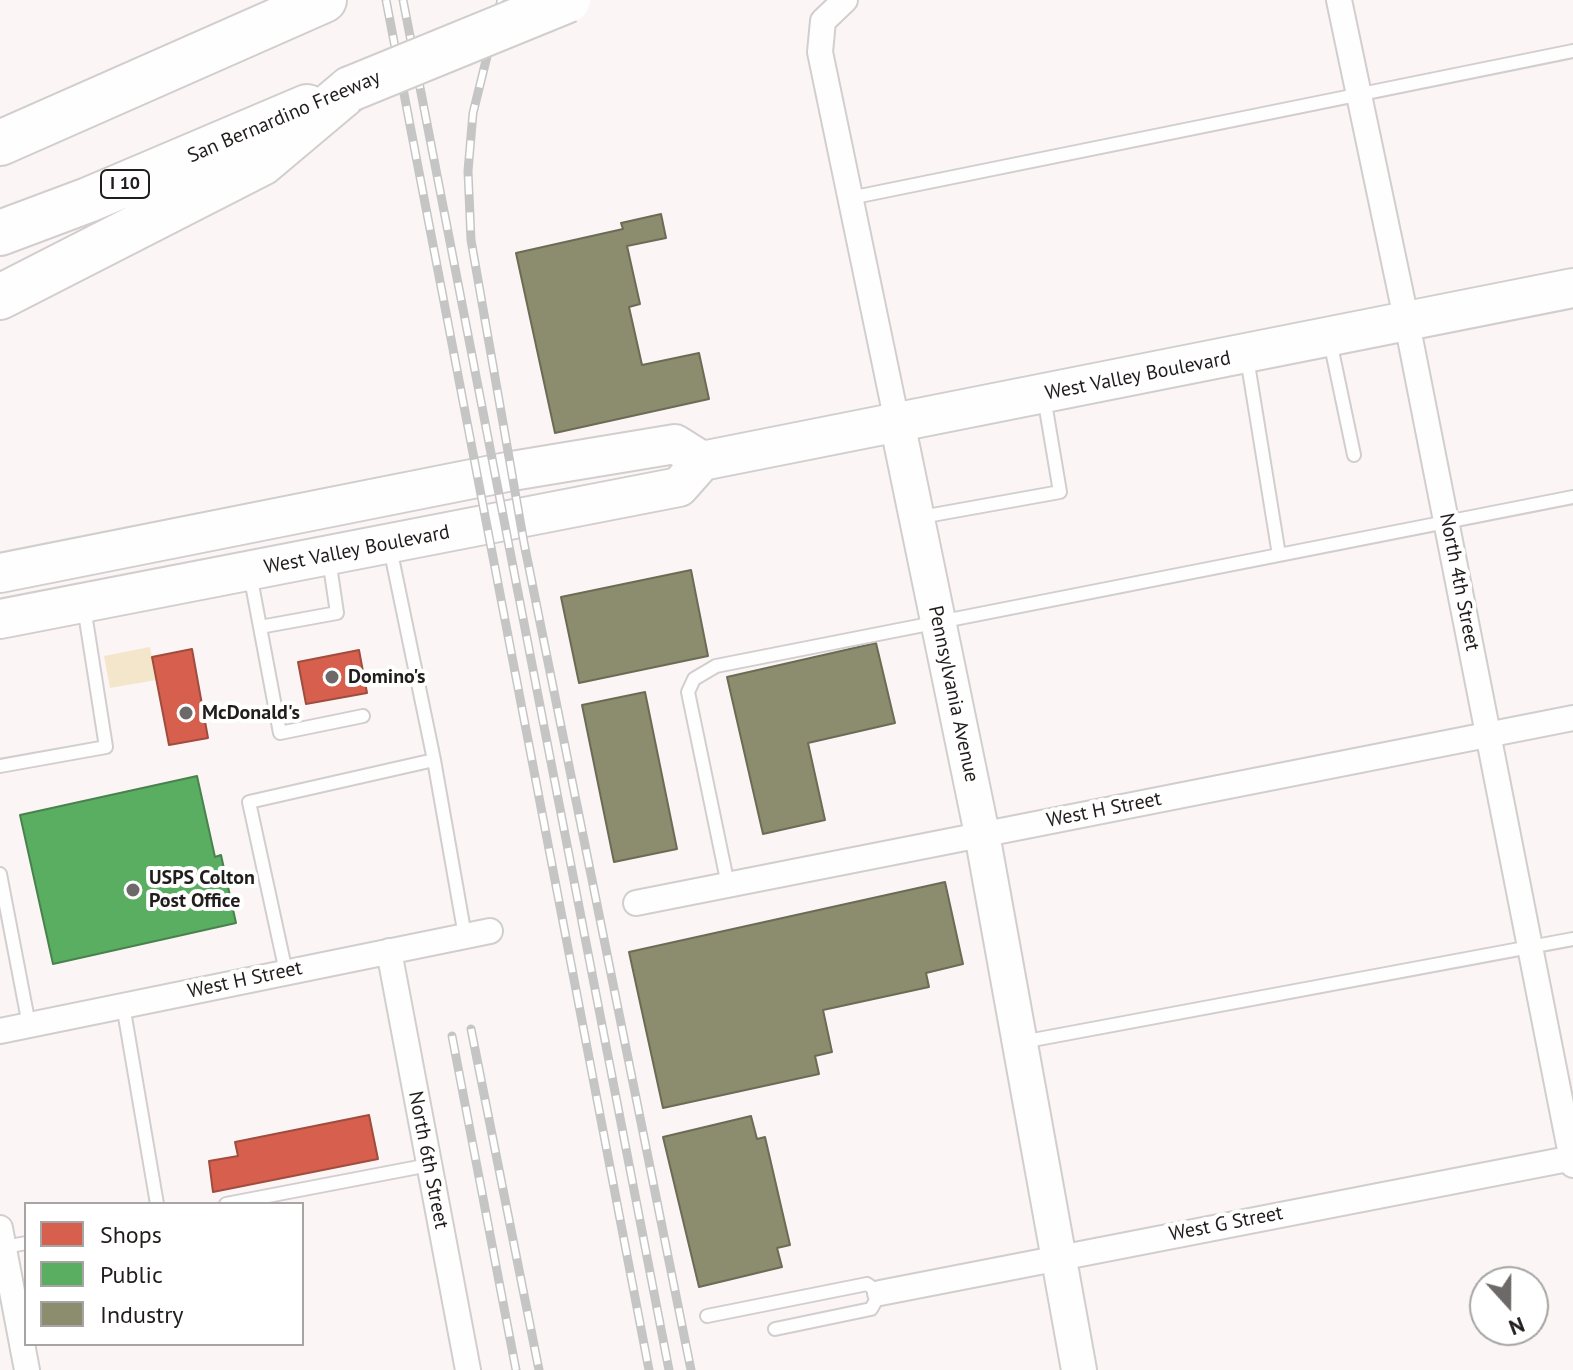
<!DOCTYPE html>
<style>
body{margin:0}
#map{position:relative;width:1573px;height:1370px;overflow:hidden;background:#fbf6f5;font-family:"PT Sans",sans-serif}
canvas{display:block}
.legend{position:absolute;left:24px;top:1202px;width:280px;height:144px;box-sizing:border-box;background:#fff;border:2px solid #a6a5a4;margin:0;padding:10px 14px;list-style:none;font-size:24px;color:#211d1c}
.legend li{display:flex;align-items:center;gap:16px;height:40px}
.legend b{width:40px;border:2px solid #a6a5a4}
.north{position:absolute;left:1469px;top:1266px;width:80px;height:80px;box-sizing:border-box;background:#fff;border:2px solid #a6a5a4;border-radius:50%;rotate:159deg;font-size:22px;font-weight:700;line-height:32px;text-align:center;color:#211d1c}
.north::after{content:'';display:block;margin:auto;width:28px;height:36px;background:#6d6968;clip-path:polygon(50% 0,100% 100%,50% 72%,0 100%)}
</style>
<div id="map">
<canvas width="1573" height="1370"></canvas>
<ul class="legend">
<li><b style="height:22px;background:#d6604d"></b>Shops</li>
<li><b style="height:22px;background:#5aae61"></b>Public</li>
<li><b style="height:22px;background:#8c8c6e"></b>Industry</li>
</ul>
<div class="north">N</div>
</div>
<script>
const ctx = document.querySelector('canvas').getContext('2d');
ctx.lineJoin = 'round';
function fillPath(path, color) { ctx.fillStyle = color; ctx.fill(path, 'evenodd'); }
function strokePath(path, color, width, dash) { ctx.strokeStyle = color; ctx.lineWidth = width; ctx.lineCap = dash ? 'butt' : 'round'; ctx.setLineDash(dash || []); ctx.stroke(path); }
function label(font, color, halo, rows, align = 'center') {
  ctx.font = font + ' "PT Sans",sans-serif'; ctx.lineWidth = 8; ctx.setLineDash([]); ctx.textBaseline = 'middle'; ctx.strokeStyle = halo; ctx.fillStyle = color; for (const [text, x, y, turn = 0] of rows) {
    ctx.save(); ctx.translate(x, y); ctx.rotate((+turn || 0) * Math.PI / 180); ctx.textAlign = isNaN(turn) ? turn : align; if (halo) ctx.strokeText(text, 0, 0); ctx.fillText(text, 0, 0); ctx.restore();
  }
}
const green = new Path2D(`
 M150,647L156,680L110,688L104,656Z`);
const shops = new Path2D(`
 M192,649L208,738L169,745L152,657Z
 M359,650L367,693L306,704L298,662Z
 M369,1115L378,1159L213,1192L209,1161L238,1156L235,1142Z`);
const public = new Path2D(`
 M197,776L215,857L221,855L236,923L53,964L20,815Z`);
const industry = new Path2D(`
 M661,214L666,238L627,246L640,304L629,307L642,365L699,353L709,399L555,433L516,253L623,229L621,223Z
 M691,570L708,656L579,683L561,597Z
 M876,643L895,723L808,743L825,820L763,834L727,677Z
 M645,692L677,849L614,862L582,705Z
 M945,882L963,964L926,973L929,987L823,1010L832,1052L815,1056L819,1074L663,1108L629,952Z
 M751,1116L757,1139L765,1137L790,1245L777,1248L782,1267L699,1287L663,1137Z`);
const lane = new Path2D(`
 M850,198L1573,51
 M1330,341L1354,455
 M1247,358L1279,555
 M921,517L1060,492L1044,397
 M390,548L434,760
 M250,574L280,733L363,716
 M260,627L337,613L329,559
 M0,766L106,747L84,607
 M0,874L29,1025
 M728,885L688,692L694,679L716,666L1573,497
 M286,972L249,802L434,760L465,936
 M123,1005L157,1204
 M1022,1042L1573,939
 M226,1204L429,1165
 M0,1248L26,1243
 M707,1316L867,1284L880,1293L871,1309L775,1329`);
const street = new Path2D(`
 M845,0L823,21L820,52L897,422
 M1339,0L1407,323L1573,1165
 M636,903L1573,718
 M389,951L468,1370
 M0,1031L490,931
 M0,1228L27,1370
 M880,1293L1573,1158`);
const secondary = new Path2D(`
 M897,422L982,834L1079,1370`);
const primary = new Path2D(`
 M0,573L512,471L675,444L702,461
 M0,619L679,487L702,461L1573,288`);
const highway = new Path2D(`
 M0,143L324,0
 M0,233L88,200L307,107
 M0,297L262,163L350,89`);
const rail = new Path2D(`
 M386,0L649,1370
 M403,0L669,1370
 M501,0L473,113L468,171L471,240L524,543L691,1370
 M471,1029L539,1370
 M452,1036L516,1370`);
const highwayBridge = new Path2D(`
 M350,89L568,0`);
const markers = [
 [332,677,8,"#6d6968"],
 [186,713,8,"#6d6968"],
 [133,890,8,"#6d6968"]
];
const shields = [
 [125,184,48]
];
const shieldNames = [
 ["I 10",125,184]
];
const streetNames = [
 ["San Bernardino Freeway",284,117,-23],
 ["West Valley Boulevard",1138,376,-11],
 ["West Valley Boulevard",357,550,-11],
 ["North 4th Street",1459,582,79],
 ["Pennsylvania Avenue",953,694,78],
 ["West H Street",1104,810,-11],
 ["West H Street",245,980,-12],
 ["North 6th Street",428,1160,79],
 ["West G Street",1226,1224,-11]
];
const poiNames = [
 ["Domino's",348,677],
 ["McDonald's",202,713],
 ["USPS Colton",149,878],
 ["Post Office",149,901]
];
fillPath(green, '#f3e6ca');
fillPath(shops, '#d6604d');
strokePath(shops, '#a04c3e', 2);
fillPath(public, '#5aae61');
strokePath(public, '#49824c', 2);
fillPath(industry, '#8c8c6e');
strokePath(industry, '#6c6b55', 2);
strokePath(lane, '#d2cecd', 16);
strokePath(street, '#d2cecd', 28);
strokePath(secondary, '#d2cecd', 38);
strokePath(primary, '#d2cecd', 42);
strokePath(highway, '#d2cecd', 48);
strokePath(lane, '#fefefe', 12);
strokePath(street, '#fefefe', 24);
strokePath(secondary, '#fefefe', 34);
strokePath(primary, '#fefefe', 38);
strokePath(highway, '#fefefe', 44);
strokePath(rail, '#c5c5c5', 9);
strokePath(rail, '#fff', 6, [18]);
strokePath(highwayBridge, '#d2cecd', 48, []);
strokePath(highwayBridge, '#fefefe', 44);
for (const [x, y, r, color] of markers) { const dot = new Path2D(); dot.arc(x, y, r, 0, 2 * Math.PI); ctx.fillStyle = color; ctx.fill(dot); strokePath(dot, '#fff', 3); }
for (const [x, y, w] of shields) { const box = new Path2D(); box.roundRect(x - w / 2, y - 14, w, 28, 6); ctx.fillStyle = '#fff'; ctx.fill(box); strokePath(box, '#211d1c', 2); }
label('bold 18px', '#211d1c', null, shieldNames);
label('20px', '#211d1c', '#fff', streetNames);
label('bold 20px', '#211d1c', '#fff', poiNames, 'left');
</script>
